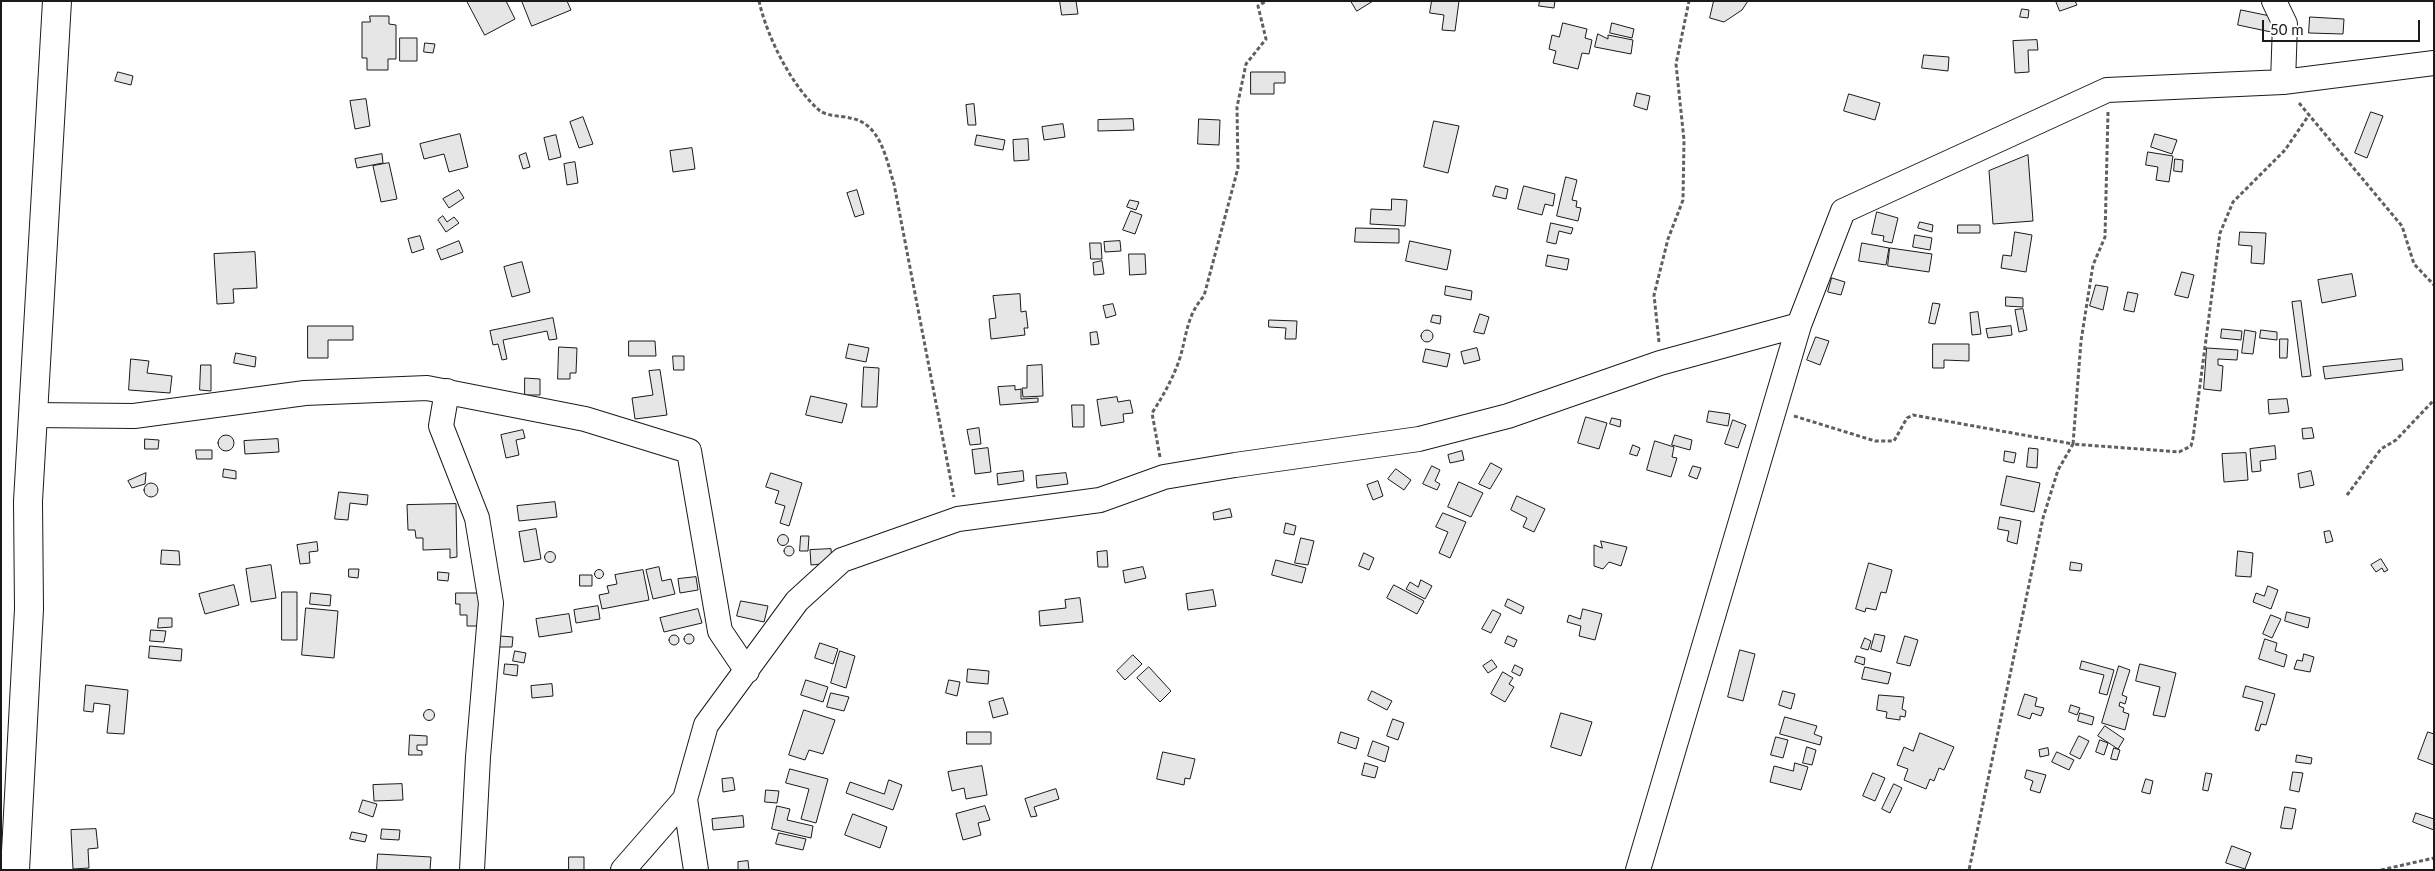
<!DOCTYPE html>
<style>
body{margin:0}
#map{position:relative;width:2435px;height:871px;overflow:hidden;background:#fff;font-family:Lato,sans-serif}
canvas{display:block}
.frame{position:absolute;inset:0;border:2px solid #1a1a1a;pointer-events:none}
.scale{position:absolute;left:2262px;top:20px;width:158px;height:22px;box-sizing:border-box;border:2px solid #1a1a1a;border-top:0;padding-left:6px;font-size:15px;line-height:18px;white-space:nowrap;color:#1a1a1a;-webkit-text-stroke:4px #fff;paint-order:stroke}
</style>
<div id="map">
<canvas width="2435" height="871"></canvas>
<div class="frame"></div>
<div class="scale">50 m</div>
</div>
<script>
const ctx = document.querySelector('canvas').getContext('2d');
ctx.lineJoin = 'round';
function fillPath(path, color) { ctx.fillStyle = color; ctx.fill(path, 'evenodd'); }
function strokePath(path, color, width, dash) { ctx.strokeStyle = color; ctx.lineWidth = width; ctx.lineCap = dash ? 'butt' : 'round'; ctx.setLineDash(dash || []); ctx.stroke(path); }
const building = new Path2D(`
 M467,1H506L515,19L485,35Z
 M522,1H567L571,10L532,26Z
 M1060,1H1076L1078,14L1062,15Z
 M1351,1H1373L1357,11Z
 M1432,1H1459L1455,31L1442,30L1444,15L1430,13Z
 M1540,1H1555L1554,8L1539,6Z
 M1714,1H1748L1742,10L1724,22L1710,18Z
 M2056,1H2075L2077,5L2060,11Z
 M2022,9L2029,10L2028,18L2020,17Z
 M2241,10L2275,17L2271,32L2238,25Z
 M370,16H389V24L396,25V59H388V70H367V58H362V22H370Z
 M2310,17L2344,19L2343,34L2309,33Z
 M1563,23L1587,29L1585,38L1592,40L1589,54L1582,53L1578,69L1553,63L1556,51L1549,49L1552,35L1559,37Z
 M1612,23L1634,29L1632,38L1610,33Z
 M1598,34L1608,39V35L1633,40L1631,54L1595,47Z
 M400,38H417V61H400Z
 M2037,40L2038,50H2028L2029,72L2015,73L2013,41Z
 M425,43L435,44L433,53L424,52Z
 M1924,55L1949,57L1948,71L1922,68Z
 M118,72L133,76L131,85L115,81Z
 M1251,72H1285V83H1274V94H1251Z
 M1637,93L1650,96L1647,110L1634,106Z
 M1849,94L1880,103L1875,120L1844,111Z
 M366,99L370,126L355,129L350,101Z
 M974,104L976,125H968L966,105Z
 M2371,112L2383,116L2367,158L2355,153Z
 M583,117L593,144L579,148L570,122Z
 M1133,119L1134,130L1098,131V120Z
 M1199,119L1220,120L1219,145L1198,144Z
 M1434,121L1459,126L1448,173L1424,167Z
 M1063,124L1065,137L1044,140L1042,127Z
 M460,134L468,167L449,172L444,154L424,159L420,144Z
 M2155,134L2177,140L2172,154L2151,147Z
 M556,135L561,157L549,160L544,138Z
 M977,135L1005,140L1003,150L975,145Z
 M1028,139L1029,160L1014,161L1013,140Z
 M692,148L695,169L673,172L670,151Z
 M2148,152L2173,156L2169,182L2156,180L2158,167L2146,165Z
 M526,153L530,167L523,169L519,156Z
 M382,154L383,163L357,168L355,159Z
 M2028,155L2033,221L1993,224L1989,171Z
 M2175,159L2183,160L2182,172L2174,171Z
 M575,162L578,183L567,185L564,164Z
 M389,163L397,199L381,202L373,166Z
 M1566,177L1577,180L1572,200L1577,201L1576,207L1581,208L1578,221L1557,216Z
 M1496,186L1508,189L1506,199L1493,196Z
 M1524,186L1555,194L1553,206L1545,204L1542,215L1518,209Z
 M459,190L464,198L449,208L443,199Z
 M857,190L864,214L855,217L847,193Z
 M1392,199L1407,200L1405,226L1370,224L1371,209L1391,210Z
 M1130,200L1139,202L1136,210L1127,207Z
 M1131,211L1142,215L1135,234L1123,230Z
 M1877,212L1898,218L1892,243L1883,241L1884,236L1872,234Z
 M443,216L447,222L454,217L459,223L446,232L438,220Z
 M1920,222L1933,225L1932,232L1918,228Z
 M1551,223L1573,228L1571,234L1559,231L1556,244L1547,242Z
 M1958,225H1980V233H1958Z
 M1356,228L1399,229V243L1355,242Z
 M2015,232L2032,235L2026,272L2001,268L2003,255L2011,256Z
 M2240,232L2266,233L2264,264L2251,263L2252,246L2239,245Z
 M1915,235L1932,238L1930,250L1913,247Z
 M420,236L424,249L412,253L408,239Z
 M459,241L463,252L441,260L437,250Z
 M1120,241L1121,251L1105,252L1104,242Z
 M1410,241L1451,250L1447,270L1406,261Z
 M1090,243H1101L1102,259H1091Z
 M1862,243L1889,248L1886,265L1859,261Z
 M1890,248L1932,254L1929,272L1888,266Z
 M255,252L257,288L233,289L234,303L217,304L214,254Z
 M1129,254H1145L1146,274L1130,275Z
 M1548,255L1569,259L1567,270L1546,266Z
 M1102,261L1104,274L1094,275L1093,263Z
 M522,262L530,292L512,297L504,267Z
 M2182,272L2194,275L2188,298L2175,295Z
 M2352,274L2356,296L2322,303L2318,280Z
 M1832,278L1845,282L1841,295L1828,292Z
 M2096,285L2108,287L2103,310L2090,306Z
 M1446,286L1472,291L1471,300L1445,295Z
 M2128,292L2138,294L2134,312L2124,310Z
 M1020,294L1021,312L1026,311L1028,328H1024L1025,335L991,339L989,319L996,318L993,296Z
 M2006,297L2023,298V307L2006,306Z
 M2301,301L2311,376L2302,377L2292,302Z
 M1933,303L1940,304L1935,324L1929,323Z
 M1113,304L1116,315L1106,318L1103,306Z
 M2023,309L2027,330L2019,332L2015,310Z
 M1978,312L1981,334L1972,335L1970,313Z
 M1480,314L1489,317L1484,334L1474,332Z
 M1433,315L1441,316L1440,324L1431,322Z
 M553,318L557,339L549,340L547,331L503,340L507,359L502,360L498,344L493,345L490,331Z
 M1269,320L1297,321L1296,339H1285L1286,328L1269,327Z
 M308,326H353V340H328V358H308Z
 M2011,326L2012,335L1988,338L1986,329Z
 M2222,329L2242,331L2241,340L2221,338Z
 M2245,330L2256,332L2253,354L2242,353Z
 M2261,330L2277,332V340L2260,338Z
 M1421 336a6 6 0 1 1 12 0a6 6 0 1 1-12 0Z
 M1097,332L1099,344L1091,345L1090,333Z
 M1816,337L1829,341L1820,365L1807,360Z
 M2280,339H2288L2287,358H2280Z
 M629,341H655L656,356H629Z
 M849,344L869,348L866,362L846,358Z
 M1933,344H1969V361L1944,360V368H1933Z
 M559,347L577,348L576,373H570V379H558Z
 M1477,348L1480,360L1464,364L1461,352Z
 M2207,348L2238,350L2237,360L2218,359V365L2223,366L2221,391L2204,389Z
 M1426,349L1450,354L1447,367L1423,362Z
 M236,353L256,357L255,367L234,363Z
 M673,356H684V370H674Z
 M131,359L149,361L147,373L172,376L170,393L129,390Z
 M2402,359L2403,370L2325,379L2323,367Z
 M201,365H211V391L200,390Z
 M1042,365L1043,396L1023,397L1022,388H1027V366Z
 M864,367L879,368L877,407H862Z
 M660,370L667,415L635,419L632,398L653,395L649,371Z
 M525,378L540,379V395H525Z
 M1015,386V390L1021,389V399L1038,398V402L1000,405L998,387Z
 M811,396L847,404L842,423L806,415Z
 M1117,397L1118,402L1130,400L1133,413L1123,414L1124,422L1101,426L1097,400Z
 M2287,399L2289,412L2269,414L2268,400Z
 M1072,405H1084V427H1073Z
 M1709,411L1730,414L1728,426L1707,422Z
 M1586,417L1607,423L1599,449L1578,443Z
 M1612,418L1621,420L1620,427L1610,424Z
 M1733,420L1746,425L1738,448L1725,444Z
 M979,428L981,444L970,445L967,430Z
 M2312,428L2314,438L2303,439L2302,429Z
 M523,430L525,438L516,440L519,455L506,458L501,435Z
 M1675,435L1692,440L1690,450L1672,445Z
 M218 443a8 8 0 1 1 16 0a8 8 0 1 1-16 0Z
 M145,439L159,440L158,449H145Z
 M278,439L279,452L245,454L244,441Z
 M1655,441L1674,447L1672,457L1677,458L1671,477L1647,470Z
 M1633,445L1640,448L1637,456L1630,454Z
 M2275,446L2276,459L2260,461L2261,471L2252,472L2250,449Z
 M988,448L991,472L975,474L972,450Z
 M2029,448L2038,449L2037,468L2027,467Z
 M196,450H212V459H197Z
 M1462,451L1464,460L1450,463L1448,455Z
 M2005,451L2016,453L2014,463L2004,461Z
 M2246,453L2248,480L2224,482L2222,454Z
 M1491,463L1502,469L1490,489L1479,484Z
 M1432,466L1440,470L1435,481L1440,484L1437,490L1423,484Z
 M1693,466L1701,468L1697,479L1689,476Z
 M224,469L236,471V479L223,477Z
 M1396,469L1411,480L1404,490L1388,479Z
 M1023,471L1024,481L998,485L997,474Z
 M2311,471L2314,485L2300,488L2298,474Z
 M146,473L145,484L132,488L128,481Z
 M771,473L802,483L789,526L780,523L785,506L775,503L779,491L766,487Z
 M1066,473L1068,484L1037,488L1036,476Z
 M2007,476L2040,483L2034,512L2001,505Z
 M1378,481L1383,496L1373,500L1367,485Z
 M1459,482L1483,493L1471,517L1448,507Z
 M144 490a7 7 0 1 1 14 0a7 7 0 1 1-14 0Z
 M339,492L368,495L367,505L350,503L348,520L335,519Z
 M1517,496L1545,509L1534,532L1523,527L1527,518L1511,510Z
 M555,502L557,517L519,521L517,506Z
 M456,504L457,557L450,558V549L423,550V538H416L415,530H408L407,505Z
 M1230,509L1232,517L1214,520L1213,513Z
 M1443,513L1466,522L1450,558L1439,553L1448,532L1436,527Z
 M2000,517L2021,521L2017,544L2007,541L2009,531L1998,529Z
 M1286,523L1296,526L1294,535L1284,533Z
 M536,529L541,559L524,562L519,532Z
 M2330,531L2333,541L2326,543L2324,532Z
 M777.5 540a5.5 5.5 0 1 1 11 0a5.5 5.5 0 1 1-11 0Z
 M801,536H809L808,551H800Z
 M1301,538L1314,541L1308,565L1295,563Z
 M1601,541L1627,547L1621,566L1609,562L1603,569L1594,566V545L1602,548Z
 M317,542L318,551L309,552L310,563L300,564L297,545Z
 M784 551a5 5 0 1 1 10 0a5 5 0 1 1-10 0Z
 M831,549L832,563L811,565L810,550Z
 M162,550L179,551L180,565L161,564Z
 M1107,551L1108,567H1098L1097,552Z
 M2238,551L2253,553L2251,577L2236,576Z
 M544.5 557a5.5 5.5 0 1 1 11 0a5.5 5.5 0 1 1-11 0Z
 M1364,553L1374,558L1369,570L1359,566Z
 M2381,559L2388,570L2384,572L2382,568L2376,572L2371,565Z
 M1276,560L1306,568L1302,583L1272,575Z
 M2071,562L2082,564L2081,571L2070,570Z
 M1869,563L1892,570L1886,593L1881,592L1876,610L1866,608L1865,612L1856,609Z
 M271,565L276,598L251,602L246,569Z
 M659,567L662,581L671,579L675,594L653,599L646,570Z
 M1143,567L1146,578L1125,583L1123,571Z
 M349,569H359L358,578L349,577Z
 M594.5 574a4.5 4.5 0 1 1 9 0a4.5 4.5 0 1 1-9 0Z
 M643,570L649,600L602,609L599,595L609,593L607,586L617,584L615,575Z
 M438,572L449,573L448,581L438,580Z
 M580,575H592V586H580Z
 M696,577L698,590L680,593L678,579Z
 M1421,580L1432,586L1425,599L1406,589L1410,582L1418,587Z
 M234,585L239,605L205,614L199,594Z
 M1394,585L1424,601L1417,614L1387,598Z
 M2268,586L2278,590L2271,609L2253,602L2256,593L2264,596Z
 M1213,590L1216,606L1188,610L1186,594Z
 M282,592H297V640H282Z
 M311,593L331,595L330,606L310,604Z
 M456,593H484L485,626H467V615H460V604H456Z
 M1080,598L1083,622L1040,626L1039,611L1066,608L1065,600Z
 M1508,599L1524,607L1521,614L1505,606Z
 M741,601L768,606L764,622L737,616Z
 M598,606L600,619L576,623L574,610Z
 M306,608L338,611L334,658L302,655Z
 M698,609L702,623L664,632L660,618Z
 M1583,609L1602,614L1595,640L1579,636L1581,626L1567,622L1569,615L1580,619Z
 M1493,610L1501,614L1491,633L1482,629Z
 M2287,612L2310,618L2308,628L2285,621Z
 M569,614L572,632L539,637L536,619Z
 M2271,615L2281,619L2272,638L2263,634Z
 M159,618H172V627L158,628Z
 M151,630L166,631L164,642L150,641Z
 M1875,634L1885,636L1881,652L1871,649Z
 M684 639a5 5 0 1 1 10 0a5 5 0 1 1-10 0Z
 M669 640a5 5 0 1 1 10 0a5 5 0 1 1-10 0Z
 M500,636L513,637L512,647H500Z
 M1508,636L1517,640L1514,647L1505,643Z
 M1905,636L1918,640L1910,666L1897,663Z
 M1865,638L1871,641L1868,650L1861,648Z
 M2265,639L2277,643L2275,651L2287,655L2284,667L2259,659Z
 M820,643L838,649L833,664L815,658Z
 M150,646L182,649L181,661L149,658Z
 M1740,650L1755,654L1743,701L1728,697Z
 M515,651L526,653L524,663L513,661Z
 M840,651L855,656L846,688L831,683Z
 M2304,654L2314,657L2310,672L2294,669L2297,660L2302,661Z
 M1133,655L1142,664L1125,680L1117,671Z
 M1857,656L1865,658L1864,665L1855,662Z
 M1492,660L1497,667L1488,673L1483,666Z
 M2082,661L2114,670L2107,695L2099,693L2104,675L2080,669Z
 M505,664L518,665L517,676L504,674Z
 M2140,664L2176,673L2165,717L2153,715L2160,687L2136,681Z
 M1515,665L1523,669L1520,676L1512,672Z
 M2119,666L2130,670L2122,695L2127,697L2125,704L2120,702L2119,706L2124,708L2123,712L2129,714L2125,730L2102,723Z
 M1149,667L1171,691L1160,702L1137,678Z
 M1865,667L1891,673L1888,684L1862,679Z
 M968,669L989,671L988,684L967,682Z
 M1503,672L1513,678L1509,684L1514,687L1505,702L1491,694Z
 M806,680L828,687L823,702L801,695Z
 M949,680L960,682L957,696L946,693Z
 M552,684L553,696L532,698L531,686Z
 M86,685L128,690L124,734L107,733L110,705L94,703L93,712L84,711Z
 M2246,686L2275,694L2266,725L2261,724L2259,731L2255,730L2263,702L2243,697Z
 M1372,691L1392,701L1387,710L1368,700Z
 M1783,691L1795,694L1791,709L1779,705Z
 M831,693L849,697L844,711L827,707Z
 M2025,694L2037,698L2035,706L2044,708L2041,716L2032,713L2030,719L2018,715Z
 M1879,695L1904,697L1902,709L1906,711L1905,717L1900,716V720L1886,718L1887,712L1877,710Z
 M1003,698L1008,714L993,718L989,702Z
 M2071,705L2080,708L2077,715L2069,712Z
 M423.5 715a5.5 5.5 0 1 1 11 0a5.5 5.5 0 1 1-11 0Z
 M804,710L835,720L823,754L809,750L805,760L789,755Z
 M1561,713L1592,722L1581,756L1551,747Z
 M2080,713L2094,717L2092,725L2078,721Z
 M1785,717L1817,726L1814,734L1822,737L1820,745L1780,734Z
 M1393,719L1404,723L1398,740L1387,736Z
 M2105,726L2124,739L2118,749L2098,736Z
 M967,732H991V744H967Z
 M1341,732L1359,738L1356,749L1338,743Z
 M2428,732L2434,734V765L2418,759Z
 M1920,733L1954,747L1944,770L1939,768L1934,781L1930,779L1926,789L1904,780L1908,769L1897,765L1904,747L1913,751Z
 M410,735L427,736V745H417V750L422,751V755H409Z
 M2079,736L2089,741L2080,759L2070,754Z
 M1776,737L1788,740L1783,758L1771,755Z
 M2100,740L2108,743L2104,755L2096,752Z
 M1373,741L1389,747L1385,762L1368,756Z
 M1807,747L1816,750L1812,765L1803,763Z
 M2048,748L2049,755L2040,757L2039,750Z
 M2114,748L2120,750L2117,760L2111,759Z
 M1163,752L1195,759L1190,779L1185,778L1184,785L1157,779Z
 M2057,752L2074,760L2069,770L2052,762Z
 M2297,755L2312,758L2311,764L2296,762Z
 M1365,763L1378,767L1375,778L1362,775Z
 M1795,763L1808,767L1801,790L1770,782L1774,766L1793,771Z
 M982,766L987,795L966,799L964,788L952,791L948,772Z
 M790,769L828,779L816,823L801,819L809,789L786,783Z
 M2027,770L2046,775L2040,793L2030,790L2033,781L2025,778Z
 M2293,772L2303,773L2299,792L2290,790Z
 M1873,773L1885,778L1875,801L1863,796Z
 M2206,773L2212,774L2208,791L2203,790Z
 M733,778L735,790L723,792L722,779Z
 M2146,779L2153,781L2150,794L2142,792Z
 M889,780L902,785L893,810L846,793L850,782L884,794Z
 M402,784L403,800L374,801L373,785Z
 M1894,784L1902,788L1890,813L1882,809Z
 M1056,789L1059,799L1034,807L1037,816L1031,817L1025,799Z
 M766,790L779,791L777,803L765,802Z
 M363,800L377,804L373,817L359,812Z
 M777,806L790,809L787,820L813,826L811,838L772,829Z
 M985,806L990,820L978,823L981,835L963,840L956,814Z
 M2285,807L2296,809L2292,829L2281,828Z
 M2416,813L2434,819V830L2413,822Z
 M853,814L887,827L880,848L845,835Z
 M743,816L744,827L713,830L712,819Z
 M96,829L98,848L88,849L89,868L73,869L71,830Z
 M382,829L400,830L399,840L381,839Z
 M352,832L367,835L365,842L350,839Z
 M779,833L806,839L803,850L776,844Z
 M2232,846L2251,853L2245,869L2226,863Z
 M378,854L431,857L430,870H377Z
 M569,857H584V870H569Z
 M748,861L749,870H738V862Z`);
const path = new Path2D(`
 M759,1C767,37 792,87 820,111C827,116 842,116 850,118C881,123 886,159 894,184L954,497
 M2299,103L2402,226L2414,264L2434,285
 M2108,112L2105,237L2093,265L2081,341L2073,444L2179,452L2191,446L2193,438L2220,233L2233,202L2285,150L2309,115
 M1659,342L1654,295L1668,239L1683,200L1684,140L1676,64L1689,1
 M1794,416L1875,441H1894L1907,418L1913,415L2073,444L2058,470L2043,518L1969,870
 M1160,457L1152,413C1163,396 1172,380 1179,361C1187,336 1186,316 1204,296L1238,168L1237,107L1246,64L1266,39L1258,6L1266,1
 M2347,495L2381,449L2396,440L2434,400
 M2381,870L2434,858`);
const minor = new Path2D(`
 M2274,1L2285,24L2283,82
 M1799,325L1843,211L2107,90L2283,82L2434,63
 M447,391L441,426L477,518L491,603L478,757L472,870
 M32,415L134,416L305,393L427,388L585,419L689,451L720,631L747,671
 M685,799L696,870
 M623,870L685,799L706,725L797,601L842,560L958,519L1100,500L1164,477L1235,465L1419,439L1508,416L1660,363L1799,325L1638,870`);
const major = new Path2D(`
 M15,870L29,609L28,501L57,1`);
fillPath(building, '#e6e6e6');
strokePath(building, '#1a1a1a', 1);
strokePath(minor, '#1a1a1a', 26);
strokePath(major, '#1a1a1a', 30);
strokePath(path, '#5f5f5f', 3, [4, 2.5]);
strokePath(minor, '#fff', 24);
strokePath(major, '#fff', 28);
</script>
